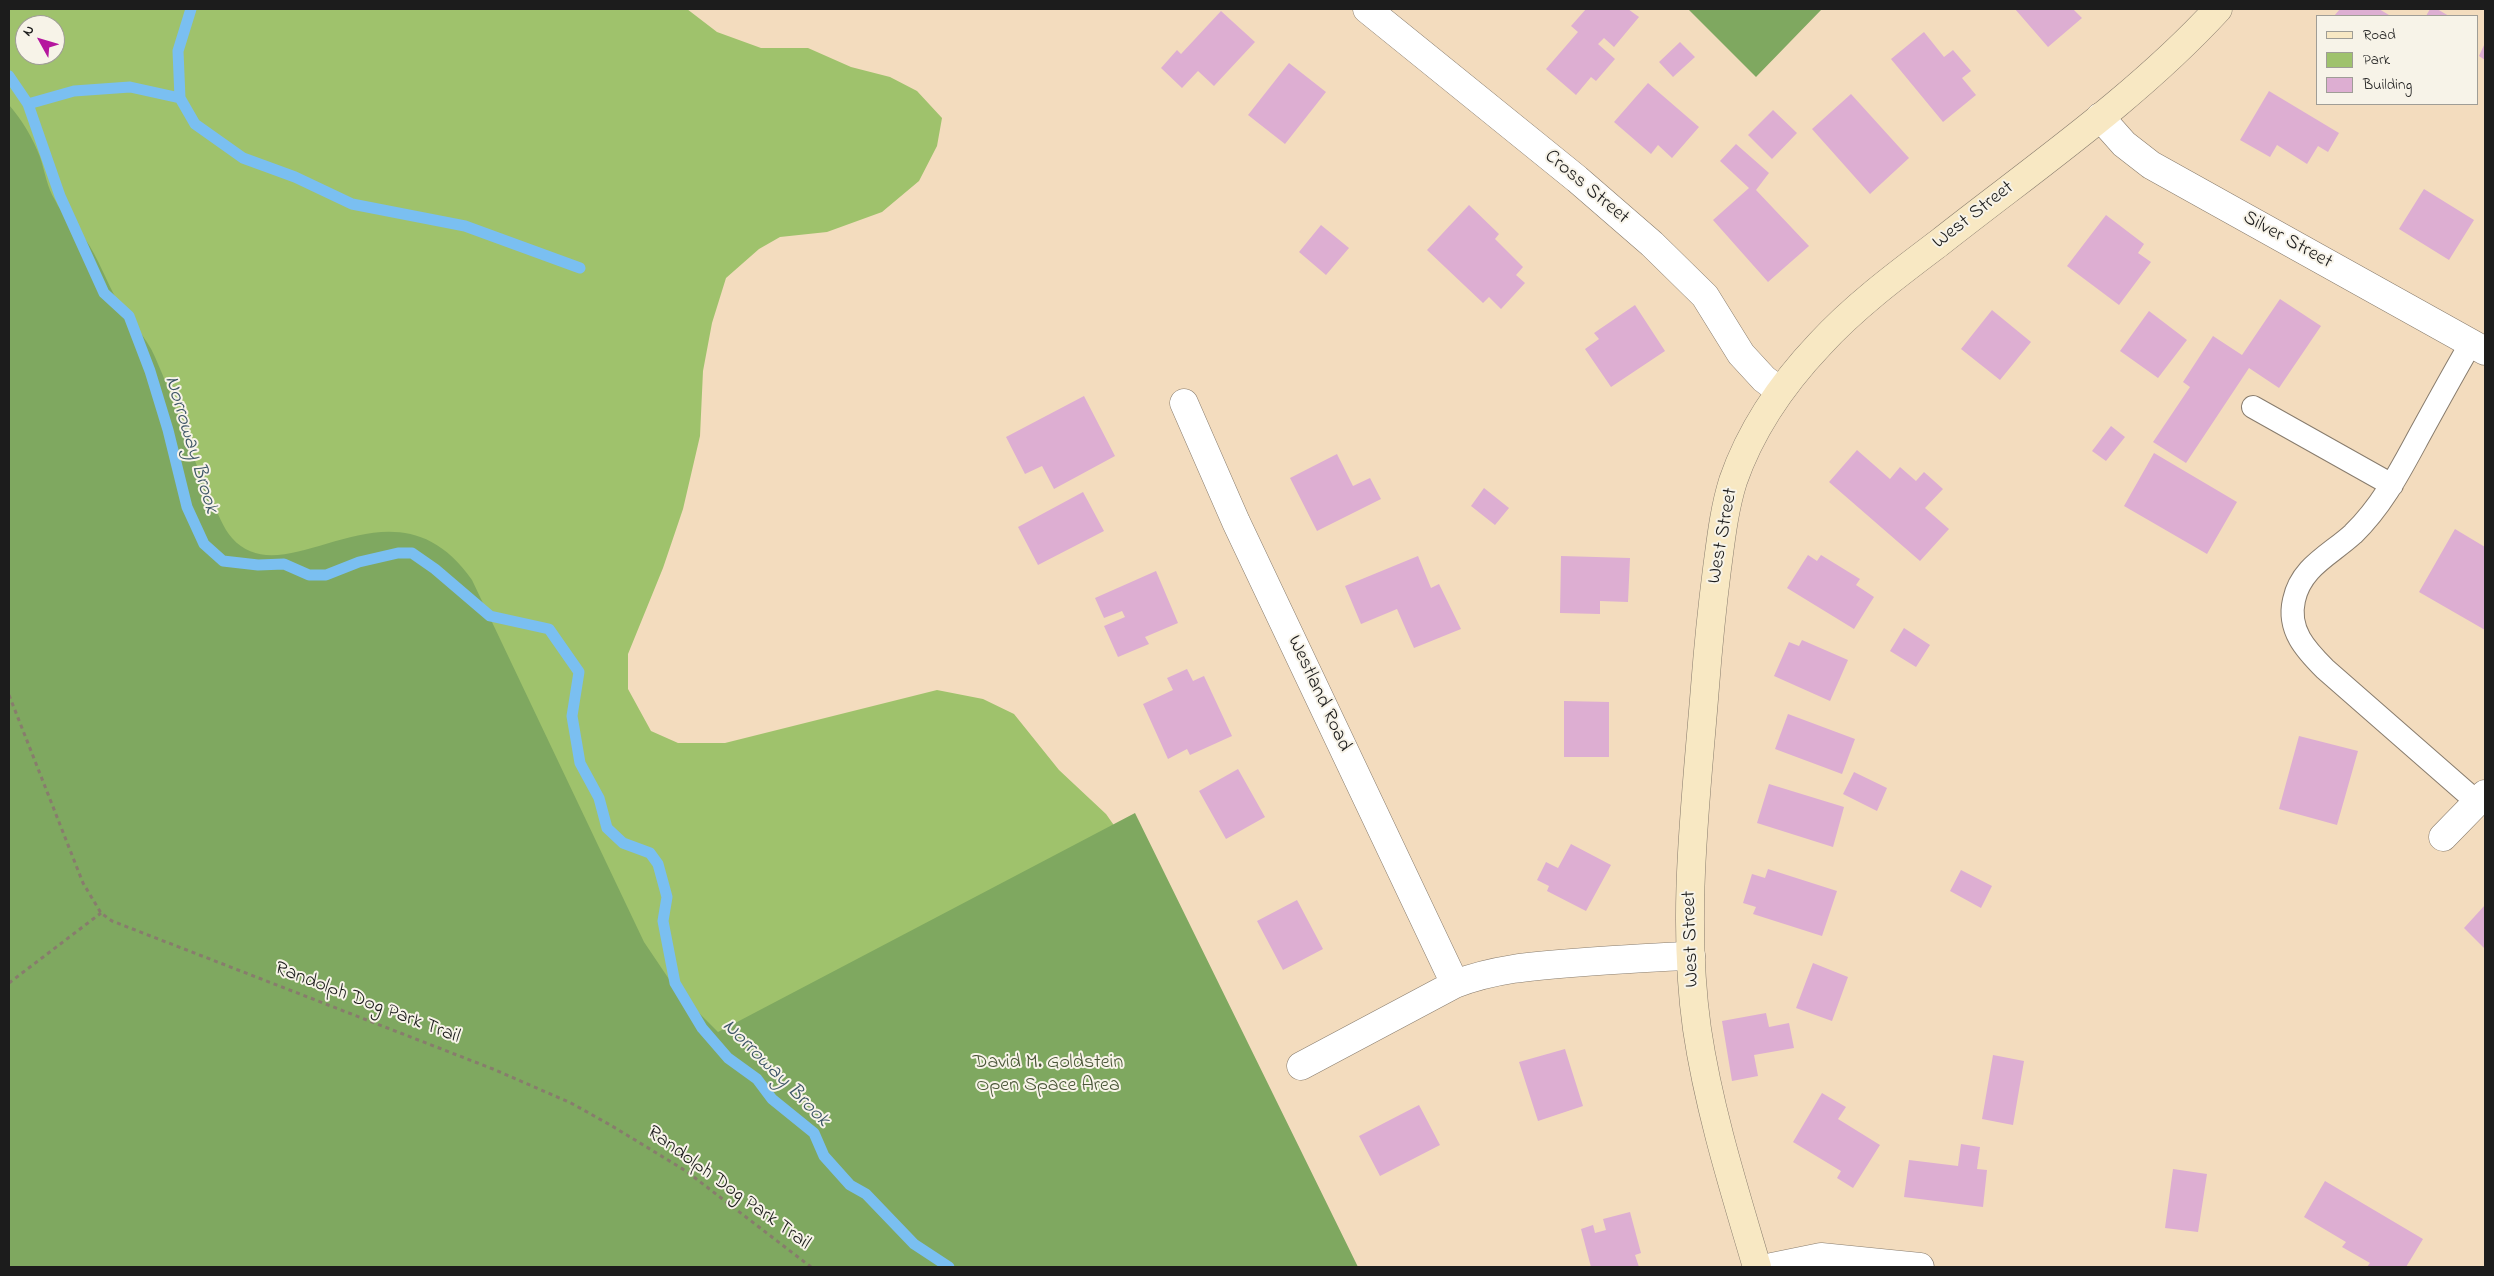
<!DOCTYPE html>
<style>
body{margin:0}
#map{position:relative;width:2494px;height:1276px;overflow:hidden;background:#f3dcbe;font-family:"Indie Flower",sans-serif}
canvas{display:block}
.frame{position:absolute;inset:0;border:10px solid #1c1c1c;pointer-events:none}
.legend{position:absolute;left:2316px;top:15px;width:162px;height:90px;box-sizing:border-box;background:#f7f3e8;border:1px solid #9f9d96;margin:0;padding:6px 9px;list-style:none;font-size:15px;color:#1c1c1c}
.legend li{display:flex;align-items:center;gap:10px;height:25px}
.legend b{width:25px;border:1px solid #9f9d96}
.north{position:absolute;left:15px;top:15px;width:50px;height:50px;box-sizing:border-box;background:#f7f3e8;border:1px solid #9f9d96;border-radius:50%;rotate:309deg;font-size:14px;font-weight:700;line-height:20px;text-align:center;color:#1c1c1c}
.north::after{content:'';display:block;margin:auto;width:18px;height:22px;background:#b5179e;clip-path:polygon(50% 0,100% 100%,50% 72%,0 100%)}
</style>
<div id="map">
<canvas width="2494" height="1276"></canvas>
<div class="frame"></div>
<ul class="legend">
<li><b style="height:6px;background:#f8e8c3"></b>Road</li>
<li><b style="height:14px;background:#9fc26c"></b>Park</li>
<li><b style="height:14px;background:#ddaed2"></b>Building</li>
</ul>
<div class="north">N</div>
</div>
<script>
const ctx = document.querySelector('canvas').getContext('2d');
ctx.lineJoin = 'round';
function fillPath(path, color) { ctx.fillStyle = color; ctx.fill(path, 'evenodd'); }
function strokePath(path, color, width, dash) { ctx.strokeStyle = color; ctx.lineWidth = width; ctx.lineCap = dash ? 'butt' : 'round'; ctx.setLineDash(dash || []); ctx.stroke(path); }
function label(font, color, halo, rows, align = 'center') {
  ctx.font = font + ' "Indie Flower",sans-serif'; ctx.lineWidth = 4; ctx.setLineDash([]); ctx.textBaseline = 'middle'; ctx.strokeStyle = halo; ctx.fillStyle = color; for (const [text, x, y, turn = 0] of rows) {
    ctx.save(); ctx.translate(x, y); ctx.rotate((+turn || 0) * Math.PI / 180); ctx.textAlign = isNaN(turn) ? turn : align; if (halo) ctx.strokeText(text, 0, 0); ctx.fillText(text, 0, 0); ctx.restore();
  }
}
const green = new Path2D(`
 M9,9H687L717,32L761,48H808L851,67L890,77L917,91L942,118L937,146L919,181L882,212L827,232L780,237L759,249L726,278L712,323L703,371L700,436L683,509L663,568L628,654V689L651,731L678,743H725L937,690L983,699L1014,714L1059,770L1106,814L1149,875L928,1267L9,564ZM25,25H55V55H25Z`);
const forest = new Path2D(`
 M1688,9H1822L1756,77Z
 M9,105C22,120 33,138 40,157C45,172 47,187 55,200C62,215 75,226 85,239C98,257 106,281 117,300C128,319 146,336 155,357C176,404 190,454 212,501C218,513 223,528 232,538C287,600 392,465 472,580L644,942L677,991L718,1032L1135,813L1358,1267H9Z`);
const stream = new Path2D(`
 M9,76L28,104L60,196L104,293L129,316L150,371L168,430L187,507L204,544L223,561L258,565L284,564L309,575H326L359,562L398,553H412L435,569L490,616L549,629L579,672L572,716L580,763L599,798L607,828L623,843L650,853L658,864L667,897L663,921L675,983L702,1028L728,1058L757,1079L772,1099L814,1133L824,1156L850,1185L866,1194L914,1244L949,1267
 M180,98L178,51L191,9
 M28,104L74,91L130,87L180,98L195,124L243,158L295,177L352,204L465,226L580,268`);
const building = new Path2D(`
 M1586,9H1628L1639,17L1614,47L1604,38L1598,44L1615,59L1596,81L1591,77L1576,95L1546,69L1578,32L1571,26Z
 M2015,9H2073L2082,18L2048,47Z
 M2340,9H2379L2389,15L2334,16Z
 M2430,9H2437L2449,16H2426Z
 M1221,11L1255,42L1214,86L1198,71L1182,88L1161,68L1177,50L1181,54Z
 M1924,32L1944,57L1953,50L1971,71L1962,78L1976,95L1943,122L1891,59Z
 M1680,42L1695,57L1673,77L1659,62Z
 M2485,43V60L2479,56Z
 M1289,63L1326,92L1285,144L1248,115Z
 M1648,83L1699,127L1672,158L1658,145L1651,154L1614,122Z
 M2269,91L2339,133L2328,152L2318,146L2307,164L2277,145L2270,157L2240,140Z
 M1851,94L1909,158L1870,194L1812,129Z
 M1773,110L1797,133L1772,159L1748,135Z
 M1736,144L1769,173L1756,190L1809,246L1768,282L1713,220L1749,188L1720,161Z
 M2424,189L2474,220L2449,260L2399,229Z
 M1469,205L1499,234L1495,239L1523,267L1516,275L1525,283L1501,309L1489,297L1483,303L1427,250Z
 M2106,215L2144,244L2138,253L2151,262L2119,305L2067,266Z
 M1321,225L1349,248L1326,275L1299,252Z
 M2280,299L2321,326L2279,388L2249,368L2186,463L2153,442L2190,387L2183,382L2213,336L2242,355Z
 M1635,305L1665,351L1611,387L1585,349L1599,339L1594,333Z
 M1992,310L2031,342L2000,380L1961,349Z
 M2149,311L2187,340L2158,378L2120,351Z
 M1084,396L1115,456L1054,489L1042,466L1025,474L1006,437Z
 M2111,426L2125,437L2106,461L2092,451Z
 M1857,450L1890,479L1900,467L1916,481L1924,472L1943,489L1925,508L1949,529L1920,561L1829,482Z
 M2154,453L2237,502L2207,554L2124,506Z
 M1337,454L1353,486L1370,478L1381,499L1317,531L1290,478Z
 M1484,488L1509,508L1495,525L1471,506Z
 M1083,492L1104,531L1038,565L1018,527Z
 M2455,529L2485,547V630L2419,592Z
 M1808,555L1817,561L1821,555L1860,579L1856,585L1874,597L1854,629L1787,588Z
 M1418,556L1431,588L1439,584L1461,629L1414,648L1397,609L1361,624L1345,586Z
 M1561,556L1630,558L1628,602L1600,601V614L1560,613Z
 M1156,571L1178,623L1145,637L1149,644L1118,657L1104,626L1125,617L1122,611L1104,618L1095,598Z
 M1904,628L1930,645L1916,667L1890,651Z
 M1802,640L1848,660L1830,701L1774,676L1789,642L1799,646Z
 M1187,669L1193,681L1204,676L1232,736L1190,755L1187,749L1168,759L1143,704L1173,690L1167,678Z
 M1564,701L1609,702V757H1564Z
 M1788,714L1855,739L1842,774L1775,749Z
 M2299,736L2358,751L2337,825L2279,809Z
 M1238,769L1265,817L1226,839L1199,791Z
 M1854,772L1887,788L1877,811L1843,794Z
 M1769,784L1844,807L1833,847L1757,823Z
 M1571,844L1611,865L1586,911L1547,891L1549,886L1537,880L1546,862L1558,868Z
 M1768,869L1837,891L1822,936L1753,914L1756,907L1743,903L1752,874L1765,878Z
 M1961,870L1992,886L1981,908L1950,891Z
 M1297,900L1323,949L1283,970L1257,921Z
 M2485,905V949L2464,928Z
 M1813,963L1848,977L1832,1021L1796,1008Z
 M1766,1013L1769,1027L1789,1023L1794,1048L1754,1055L1758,1076L1732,1081L1722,1021Z
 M1565,1049L1583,1106L1538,1121L1519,1062Z
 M1993,1055L2024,1061L2013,1125L1982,1119Z
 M1822,1093L1846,1107L1838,1119L1880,1145L1853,1188L1837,1178L1841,1171L1793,1142Z
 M1419,1105L1440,1145L1380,1176L1359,1136Z
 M1961,1144L1980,1147L1977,1169L1987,1170L1983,1207L1904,1197L1909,1160L1958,1166Z
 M2173,1169L2207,1174L2198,1232L2165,1228Z
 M2325,1181L2423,1239L2406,1267H2367L2370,1263L2342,1247L2346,1242L2304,1217Z
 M1630,1212L1641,1253L1635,1255L1639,1267H1591L1581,1229L1593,1225L1595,1233L1606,1230L1603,1219Z`);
const path = new Path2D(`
 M9,695L83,883L101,913L112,921L493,1069L571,1103L612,1126L686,1171L811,1267
 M9,983L101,913`);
const lane = new Path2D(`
 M2471,343C2453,374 2436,405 2419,436C2400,471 2382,506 2353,534C2330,555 2301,567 2294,600C2287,630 2306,650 2325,669L2477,802
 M2253,407L2392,485`);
const street = new Path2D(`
 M1367,9L1577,179L1652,244L1705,296L1741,354L1764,379L1780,391
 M2100,117L2124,144L2151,165L2485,351
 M1184,403L1236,522L1455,984
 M2443,837L2485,794
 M1301,1066L1455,984C1494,969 1532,966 1572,963C1612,960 1652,957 1691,956
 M1772,1267L1821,1257L1920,1267`);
const secondary = new Path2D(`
 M1757,1267C1734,1189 1709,1110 1697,1029C1681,916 1696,801 1705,687C1708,648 1712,608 1717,569C1721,539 1724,510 1733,481C1751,429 1782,384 1820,344C1855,306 1898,274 1939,243C2034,168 2136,98 2218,9`);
const streetNames = [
 ["Cross Street",1586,188,40],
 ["West Street",1974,216,-38],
 ["Silver Street",2287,241,29],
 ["West Street",1724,536,-80],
 ["Westland Road",1318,694,65],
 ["West Street",1692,939,-92],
 ["Randolph Dog Park Trail",367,1004,21],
 ["Randolph Dog Park Trail",728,1189,36]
];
const parkNames = [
 ["David M. Goldstein",1048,1064],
 ["Open Space Area",1048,1087]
];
const waterNames = [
 ["Norroway Brook",190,445,73],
 ["Norroway Brook",775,1074,45]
];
fillPath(green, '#9fc26c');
fillPath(forest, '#7fa860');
strokePath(stream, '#7abff1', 11);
fillPath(building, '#ddaed2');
strokePath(lane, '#887c6d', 24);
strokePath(street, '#887c6d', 29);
strokePath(secondary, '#887c6d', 29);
strokePath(path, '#887c6d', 3, [4, 4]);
strokePath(lane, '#fff', 22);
strokePath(street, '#fff', 28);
strokePath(secondary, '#f8e8c3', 28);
label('20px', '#1c1c1c', '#f7f3e8', streetNames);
label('20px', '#4a5638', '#f7f3e8', parkNames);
label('italic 21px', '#3d5567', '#f7f3e8', waterNames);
</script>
